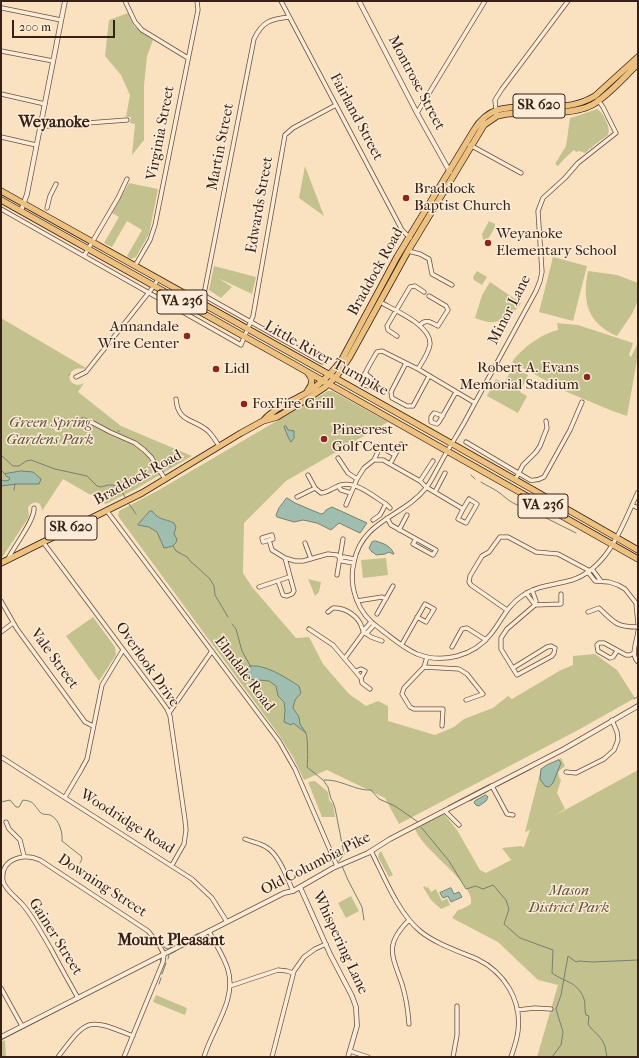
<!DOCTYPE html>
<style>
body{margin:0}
#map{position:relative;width:639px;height:1058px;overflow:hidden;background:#fae2c1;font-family:"IM FELL French Canon",serif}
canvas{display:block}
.frame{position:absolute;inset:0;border:2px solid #372015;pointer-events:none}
.scale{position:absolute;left:12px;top:20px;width:103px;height:18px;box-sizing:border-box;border:2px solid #372015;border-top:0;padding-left:5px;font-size:12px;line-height:14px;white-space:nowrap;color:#372015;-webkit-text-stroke:3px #fcecd7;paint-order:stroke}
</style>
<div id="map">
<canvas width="639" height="1058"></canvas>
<div class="frame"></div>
<div class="scale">200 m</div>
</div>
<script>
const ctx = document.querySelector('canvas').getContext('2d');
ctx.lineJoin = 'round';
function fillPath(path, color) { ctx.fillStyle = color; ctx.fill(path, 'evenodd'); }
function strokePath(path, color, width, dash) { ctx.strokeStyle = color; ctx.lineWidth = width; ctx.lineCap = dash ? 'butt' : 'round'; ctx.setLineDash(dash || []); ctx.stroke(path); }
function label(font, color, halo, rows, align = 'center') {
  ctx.font = font + ' "IM FELL French Canon",serif'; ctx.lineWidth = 3; ctx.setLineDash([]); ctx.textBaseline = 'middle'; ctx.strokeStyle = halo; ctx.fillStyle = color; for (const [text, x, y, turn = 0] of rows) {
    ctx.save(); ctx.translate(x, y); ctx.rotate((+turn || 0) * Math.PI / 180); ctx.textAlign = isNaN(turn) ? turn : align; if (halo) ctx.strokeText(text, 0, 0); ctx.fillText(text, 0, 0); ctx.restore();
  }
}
const green = new Path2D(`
 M128,13L134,26L153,40L147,56L144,86V140L132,155L135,124L130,123L131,117H126L130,95L121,75L105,56L109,20Z
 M597,109C604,113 611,128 608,135L593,146L591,149L590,148L586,153L579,151L576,152L574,150L564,159L558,166L555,164L566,146L570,118L580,115Z
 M305,166L324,216L299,198Z
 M129,183L158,189L149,234L136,257L131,259L127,256L142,230L127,221L112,247L104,243L119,217L112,213Z
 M489,221L495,224V227L487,241L483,239L482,234Z
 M553,257L587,266L573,321L539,312Z
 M214,266L256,277L252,294L218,278L232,287L221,298L209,290Z
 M477,271L487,277L482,285L474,280L473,277Z
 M588,271L617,275L638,283V300L632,314L617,336C587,323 582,301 588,271Z
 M490,282L521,303C508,321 496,327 475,318L482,295Z
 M1,318L86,368C82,370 78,367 74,370C64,375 72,390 84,383L78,392L121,426L192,456L136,489L106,504L63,479L42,511C42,501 33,500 28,507L29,516L27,520L1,559Z
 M557,323L578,325L633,343L629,355L631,357L638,343V360L635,359L637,360L627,416L610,410L567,392L512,362C522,348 541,334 558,330Z
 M513,367L528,375L520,392L527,396L518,413L487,396L496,379L504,383Z
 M328,391H332L388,422L286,481L244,523L243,573L252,587L296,638L309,637L323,664L349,694L366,706L378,701L388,706V721L435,735L454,727L464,719L493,708L508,696L512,699L561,670L573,665V656L595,654L617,670L635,698L580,729L399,824L385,798L327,770L304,780L293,757L279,735L118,516L119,511L157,491Z
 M386,558L388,575L363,578L361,560Z
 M308,579L321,582L319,592L315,596Z
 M93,617L115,647L116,655L99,681L66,636Z
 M561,758L565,766L558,772L559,777L561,780L557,793L565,809L554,816L638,770V1057H537L558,985L538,980L498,942L452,918L458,910L462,909L471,904C476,884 423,851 415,829L420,827L425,823L444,814L457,830L480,870L486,873L511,860L502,848L522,846V847H524L530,830L525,832L541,769Z
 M315,781L328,792L329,800L333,804L335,817H322L308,782Z
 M381,851L393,875L389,877L378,857L379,853Z
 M425,886L426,888L428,887L431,892L436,889L442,901L447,898L450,905L441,909L431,900L423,887Z
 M351,896L359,911L346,918L338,903Z
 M156,995L187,1008L185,1015L153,1002Z
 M5,1040L6,1057H1V1042Z`);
const water = new Path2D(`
 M286,426L288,430L294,431V438L291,442L289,439L284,427Z
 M21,471L33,472L41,479L39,484H17L1,486V480L6,481L9,480L10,478L6,476L5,474Z
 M287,498L295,503L321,514L324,513L326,510L332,507L367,523L360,533L339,523L331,530L317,523L303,520L294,522L277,517L276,515L279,508Z
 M150,511H152C160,521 164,518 174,523L176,527L174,534L177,539C176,546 171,547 164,548L157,532L149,527L138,525Z
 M376,541C384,544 390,545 394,554H393L389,552L385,554L376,555L374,553L372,552L369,548L372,542Z
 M250,666C266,664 286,678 299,686L301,693L295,700L293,708L299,717L300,724L306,733L293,723L291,725L284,722L285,710L284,702L278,696L276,686L269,681L248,679L246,677L245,673Z
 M559,760L561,763L553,783L549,787L545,786L540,779L541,769L547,765Z
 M486,795L488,797L486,801L479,806L476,805L474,803L475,801Z
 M451,888L454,894L459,892L462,897L451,902L448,896L443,898L440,893Z`);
const stream = new Path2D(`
 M69,375L70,374
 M118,431H119
 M1,455L13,466H19L26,461L31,460L55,469L87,476L97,486L101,487L108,485H114L121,490L125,497
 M170,466H171
 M154,467L155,468
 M1,470L5,474
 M471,475L475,479
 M481,482C487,486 495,489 501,494C509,501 515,505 526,508L576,533
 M14,490L15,484
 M129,504L136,514
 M173,546L176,551L187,557L191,562L196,566L210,579L214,586L215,595L228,617
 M232,624L236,629L242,651L251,667
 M634,699L637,697
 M306,733C308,738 308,760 307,767L323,780L328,787L331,799L333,802L335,808L344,854L339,861
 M324,780C341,779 355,791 371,790L379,799L395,806L418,822
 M498,786L531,769
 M470,801L488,791
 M1,802L10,800L16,807H19L23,800C34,801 34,805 40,812C43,816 48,813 52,816C59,820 63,833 62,841L81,856L82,859L80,863
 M448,806L490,784
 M421,827L449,861L466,889L476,886L483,889L493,885L506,900L509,909L504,924L520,938L553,950L552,973C566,983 577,981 584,999C586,1004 584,1010 586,1015L589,1016L588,1024C592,1031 601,1036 604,1044C606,1048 606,1053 607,1057
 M342,866L348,880L362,907L364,920
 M191,937L199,933
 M161,942L165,948L168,949L186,939
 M170,954L176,951
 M168,959L169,955
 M162,974L166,963
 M159,984L161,978
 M1,1040L160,958L161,962
 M552,1057L561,1045L563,1032L556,1009L561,995L568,956L576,962L579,961L592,962L638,960`);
const minor = new Path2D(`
 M125,1L135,22L142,30L188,58
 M281,1L402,230L410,238
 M2,8L61,20
 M1,51L53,61
 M1,94L45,104
 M598,100L603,107L616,133L578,163L565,178L543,198L538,211L542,272L540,281L536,291C512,335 488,379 464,423C456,437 447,451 439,466C435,473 431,482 426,488C403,517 362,520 354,562C348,587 358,614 379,628C391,637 403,648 417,654C443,664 474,656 491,634C502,620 507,606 522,596C537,585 555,585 572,580C609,568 623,524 638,492
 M496,111L495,100L502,89L568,1
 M417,113L485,1
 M40,126H48L127,120
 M1,137L36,145
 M470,145L521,173
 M47,208L50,196L56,184
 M1,209L241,345L253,316L285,135L293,128L336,105
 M408,251L420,254L429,259L432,274L452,285
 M84,256L118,198L127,179
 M135,266L150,240L155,225L198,10L197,1
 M203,295L322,362
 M380,302C394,310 431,325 430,344C429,353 422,362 418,369
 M200,303L204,294L254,39C262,22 270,19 289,17
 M420,325C426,318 432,323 438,326L448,310L446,306L429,296
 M397,336L388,330L387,326L410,287L415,286L424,292
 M406,363L391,392L392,398L407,406H413L429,376
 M365,373L371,378V383L369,386L362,385C361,377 373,359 377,352L382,351L418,369L475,403
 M76,377L86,372L154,286L158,279
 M176,399C178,423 193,418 208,431C212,435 216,441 219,446
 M443,416L434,413L431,417V422L437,424L439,422L456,392
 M77,421L84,420L93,423L110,432L135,443L144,450L151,457L165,479
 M466,442L530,480C536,481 539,480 544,477L570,430L582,402
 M338,458L348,473L357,479
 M374,460L380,447L395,455
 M390,464L401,444
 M308,475L315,488
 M515,480L523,465L536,452L540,446L547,428L546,421
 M420,481L433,461
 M338,486L341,490L351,493
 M435,492L445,473
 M297,497L315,488L321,493C327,493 334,487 341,485C356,481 373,496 386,504L390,508
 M346,505L357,479L364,468L374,460H383L420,481L426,487L463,509L469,499L477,504L466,523L458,519L463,509
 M632,505L638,508
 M107,511L279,741L295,769L337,866
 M387,518L391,525L436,550L433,555L413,544L416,539
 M373,520L380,515L386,504
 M399,530L407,515
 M269,540L263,542L262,538L272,535L273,539L269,540L272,550L285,558L295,561H303L328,554L337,555L342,561L353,563
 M43,542L160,699L167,709L170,716L185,820L186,830L184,844L172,865
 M305,543L311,559
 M340,558L344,557L354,559
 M8,559C14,546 35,520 34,508
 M592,569L601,581
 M588,572L595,581L609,582L618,585L625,589L636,603L638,624
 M337,575L343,539
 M278,581L283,595L287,596L292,594L294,591L285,558
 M259,587L289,577
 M532,590L536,601L535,605
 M526,593L535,605
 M1,601L17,629L85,722L93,726
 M357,601L382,597L386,599
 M507,610L471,585L469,582L470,576L482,556L489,552L500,537H508L536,552L558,554L590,571
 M328,612L333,608C343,607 355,614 360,623C362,627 362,629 364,632L345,658
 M588,612L599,608C615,623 616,627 638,627
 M377,614L393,586
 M309,629L333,645L361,678L362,683L370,689
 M363,631L371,622
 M638,631C637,642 630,654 638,662
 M1,632L13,623
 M364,632L371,637L382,641
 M366,634L374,625
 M402,644L425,604L434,609L426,622L417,617
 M452,647L462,629L467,628L486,640
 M617,651L613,657L610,658L598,651L597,645L599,643H604L626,655H630L634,653
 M427,657L424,667L404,688L402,694L410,707L414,709H443L442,726
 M424,667L459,669L467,674L483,694L466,700
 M513,668L547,647L551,646L555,648L554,653L552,656L517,675L501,649V638L507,629L535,605L561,604V594
 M356,671L361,669L365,671L361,678
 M169,713L212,651
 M1,757L192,879L212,898L227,922
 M566,772L576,773L604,759L614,750L618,740L617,732L612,720
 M492,786L507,814L513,815
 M65,797L81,770L87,759L102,685L123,650
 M445,811L459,825
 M6,822L9,829L20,840L24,856
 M245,839C252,842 260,843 266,847C279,854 287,878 293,891
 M371,851C384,876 398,913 420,931C436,944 458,951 477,959C504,972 522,1000 518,1031C517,1040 514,1048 511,1057
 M409,920C384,945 392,955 402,984C406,997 408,1010 409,1024
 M230,986L278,970L287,971L293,973
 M1,988L22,1026
 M78,998C69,982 60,966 51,949C42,934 34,918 23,905C17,898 5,890 3,881C0,858 24,853 40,860L148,931L158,943L164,954L163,962L124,1057
 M517,1010L535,1008L551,1009
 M350,1051L368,1057
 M58,1057C88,1017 88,1018 133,1036
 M204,1057C212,1029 237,1000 228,970C224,956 215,944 209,931
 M272,1057L294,971L304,957L315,949L326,944
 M453,1057L457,1035V1006`);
const tertiary = new Path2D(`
 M359,1L417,113L450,172
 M21,211L27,194L65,1
 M300,887L330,954L352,996L356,1007L357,1026L348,1057
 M1,1037L284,893L293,891L333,868L368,853L390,839L564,749L638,706`);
const primary = new Path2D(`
 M1,191C214,310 427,428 638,550
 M1,200L288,361L638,559
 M308,373C313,379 313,384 308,390
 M263,421C274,408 291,402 306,393C320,385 331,374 341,361L397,257L474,130C488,107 505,107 529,107C541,106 553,106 564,106C576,105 585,102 595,96L638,57
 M1,563L142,493L241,433L263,421L277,417L307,399L325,387L336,377L349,358L408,251L484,125L497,116L506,114C529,112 572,116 592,105C608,96 624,77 638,64`);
const markers = [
 [406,198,4,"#8f2418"],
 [488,243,4,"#8f2418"],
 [187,336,4,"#8f2418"],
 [216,369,4,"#8f2418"],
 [587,377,4,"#8f2418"],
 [244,404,4,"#8f2418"],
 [324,439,4,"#8f2418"]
];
const shields = [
 [539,106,52],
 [182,302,50],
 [543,506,50],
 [71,528,52]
];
const shieldNames = [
 ["SR 620",539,106],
 ["VA 236",182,302],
 ["VA 236",543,506],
 ["SR 620",71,528]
];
const streetNames = [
 ["Montrose Street",416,83,62],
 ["Fairland Street",356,117,62],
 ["Virginia Street",161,133,-79],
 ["Martin Street",221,147,-79],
 ["Edwards Street",260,205,-80],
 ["Braddock Road",376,272,-61],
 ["Minor Lane",510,310,-63],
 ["Little River Turnpike",326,359,29],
 ["Braddock Road",138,478,-29],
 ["Vale Street",54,659,54],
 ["Overlook Drive",147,665,55],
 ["Elmdale Road",244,674,53],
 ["Woodridge Road",127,822,32],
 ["Old Columbia Pike",316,864,-27],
 ["Downing Street",102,886,33],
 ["Gainer Street",55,937,58],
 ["Whispering Lane",340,943,65]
];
const poiNames = [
 ["Braddock",414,189],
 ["Baptist Church",414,206],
 ["Weyanoke",496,234],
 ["Elementary School",496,251],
 ["Annandale",179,327,"right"],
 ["Wire Center",179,344,"right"],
 ["Robert A. Evans",579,368,"right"],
 ["Memorial Stadium",579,385,"right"],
 ["Lidl",224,369],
 ["FoxFire Grill",252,404],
 ["Pinecrest",332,430],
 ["Golf Center",332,447]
];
const parkNames = [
 ["Green Spring",50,423],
 ["Gardens Park",50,440],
 ["Mason",569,891],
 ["District Park",569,908]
];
const neighbourhoodNames = [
 ["Weyanoke",54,123],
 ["Mount Pleasant",171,941]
];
fillPath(green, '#c3c28f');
fillPath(water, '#9fbeb0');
strokePath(water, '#757f72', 1);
strokePath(stream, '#757f72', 1);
strokePath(minor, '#685040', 5);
strokePath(tertiary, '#685040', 5.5);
strokePath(primary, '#372015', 7);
strokePath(minor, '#fcecd7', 3.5);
strokePath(tertiary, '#fcecd7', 4);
strokePath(primary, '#edc180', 5.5);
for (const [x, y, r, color] of markers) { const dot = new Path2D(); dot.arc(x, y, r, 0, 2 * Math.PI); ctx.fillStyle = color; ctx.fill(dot); strokePath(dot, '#fcecd7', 1.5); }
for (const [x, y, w] of shields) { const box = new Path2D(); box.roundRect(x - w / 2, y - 12, w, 24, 3); ctx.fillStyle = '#fcecd7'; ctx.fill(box); strokePath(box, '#372015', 1); }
label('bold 14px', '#372015', null, shieldNames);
label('15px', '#372015', '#fcecd7', streetNames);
label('15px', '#372015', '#fcecd7', poiNames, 'left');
label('italic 15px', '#61513a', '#fcecd7', parkNames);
label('bold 16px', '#372015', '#fcecd7', neighbourhoodNames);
</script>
